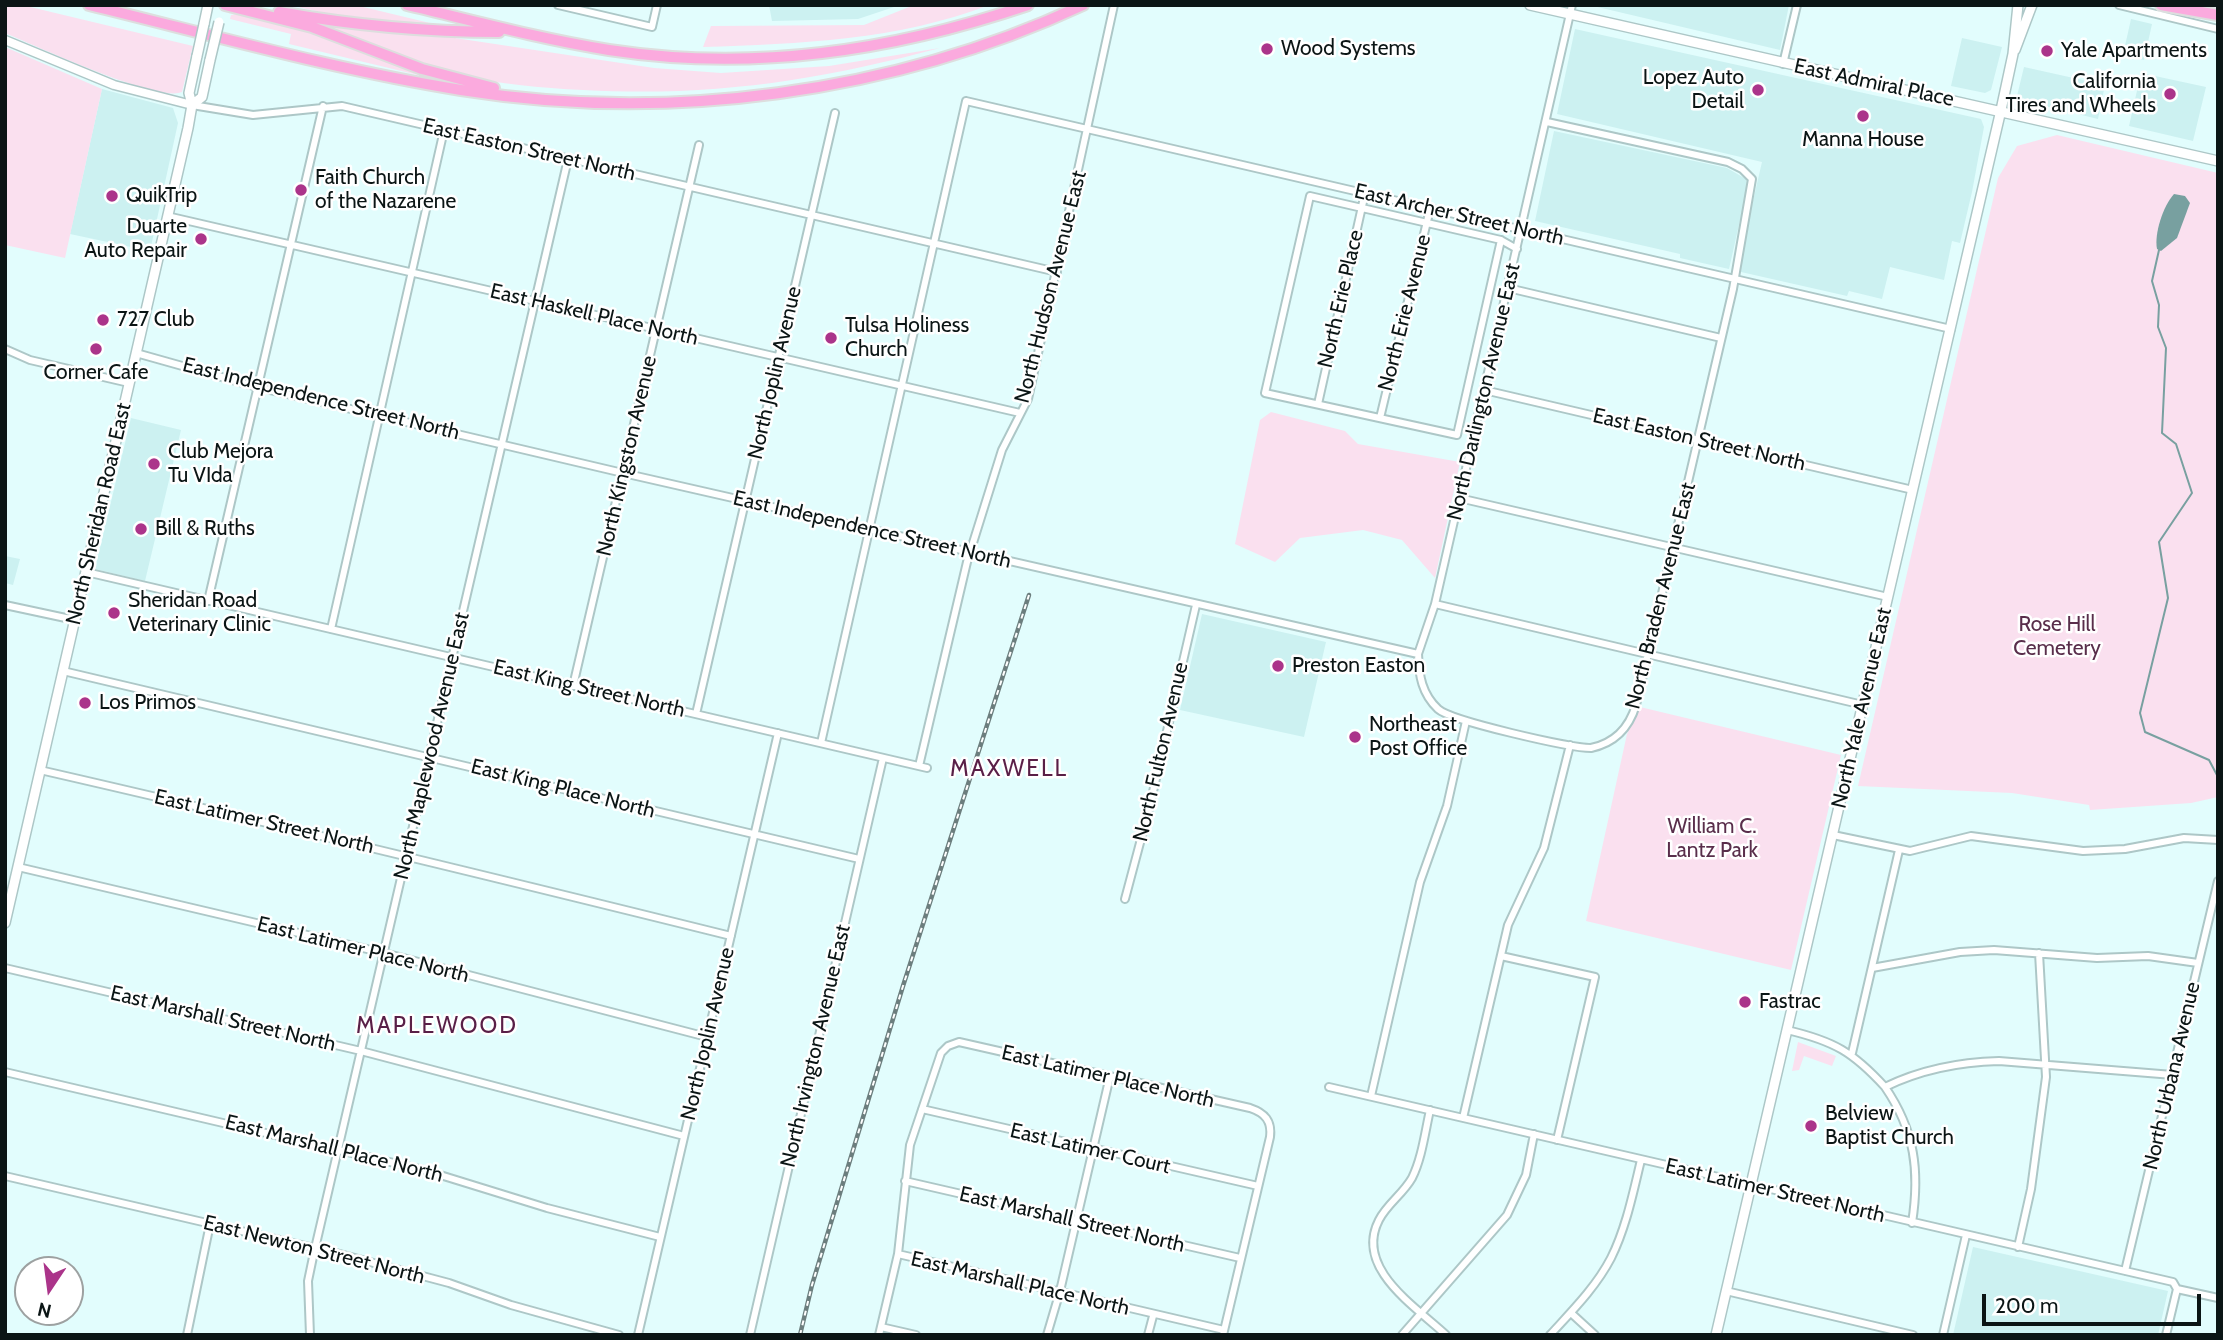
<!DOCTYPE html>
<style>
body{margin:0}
#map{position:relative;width:2223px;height:1340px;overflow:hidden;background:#e2fdfd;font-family:Cabin,sans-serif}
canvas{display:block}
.frame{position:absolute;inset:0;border:7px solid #0b1515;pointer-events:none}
.north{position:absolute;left:14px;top:1256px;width:70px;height:70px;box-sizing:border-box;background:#fff;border:2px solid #9da1a1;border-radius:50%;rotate:193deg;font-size:19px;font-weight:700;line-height:28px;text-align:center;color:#0b1515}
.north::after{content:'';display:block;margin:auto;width:24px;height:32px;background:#ab348a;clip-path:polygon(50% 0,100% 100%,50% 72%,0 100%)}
.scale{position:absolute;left:1982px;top:1294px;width:219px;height:32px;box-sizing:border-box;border:4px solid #0b1515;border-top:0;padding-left:9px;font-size:21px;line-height:24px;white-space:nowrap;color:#0b1515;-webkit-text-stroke:5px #fff;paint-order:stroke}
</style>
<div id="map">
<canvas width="2223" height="1340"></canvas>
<div class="frame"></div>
<div class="north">N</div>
<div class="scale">200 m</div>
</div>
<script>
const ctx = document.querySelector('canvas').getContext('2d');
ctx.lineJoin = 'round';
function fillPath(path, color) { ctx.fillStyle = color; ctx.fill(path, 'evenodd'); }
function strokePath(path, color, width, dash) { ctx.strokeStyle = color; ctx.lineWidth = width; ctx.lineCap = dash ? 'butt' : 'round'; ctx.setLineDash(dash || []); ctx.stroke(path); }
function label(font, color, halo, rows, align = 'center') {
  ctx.font = font + ' Cabin,sans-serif'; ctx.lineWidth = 5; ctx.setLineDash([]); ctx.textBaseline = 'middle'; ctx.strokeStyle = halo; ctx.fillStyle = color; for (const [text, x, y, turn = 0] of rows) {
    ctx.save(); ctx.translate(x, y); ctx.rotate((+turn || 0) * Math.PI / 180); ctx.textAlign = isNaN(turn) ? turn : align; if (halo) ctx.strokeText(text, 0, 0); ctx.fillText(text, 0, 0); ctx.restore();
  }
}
const built = new Path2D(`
 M769,5H900L858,19L772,21Z
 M1589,5H1789L1780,50Z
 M2131,19L2152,24L2144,60L2123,55Z
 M1575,29L1981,119L1984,127L1972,192L1960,243L1952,241L1944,280L1890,267L1882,299L1849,291L1847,296L1741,272V253L1762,162L1557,114Z
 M1962,38L2002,47L1991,90L1985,93L1951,86Z
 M2024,67L2105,85L2098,119L2020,100L2017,96Z
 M2141,73L2206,87L2193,141L2129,126Z
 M102,89L173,108L178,123L150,251L70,234Z
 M1554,131L1727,168L1746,179L1748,185L1729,269L1680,258V254L1535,221Z
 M131,418L181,430L145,581L95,569Z
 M5,556L20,559L13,585L5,583Z
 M1202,614L1326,642L1304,737L1180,710Z
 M1973,1247L2168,1291L2158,1335H1953Z`);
const green = new Path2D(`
 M5,5H22L193,46L182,92C158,103 34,45 5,33Z
 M289,5H355L434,24V27L338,16Z
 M914,5H989C899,40 799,44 703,47L711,26L864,25Z
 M238,14L320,35L420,72L418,75L289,44L291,34L230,19L231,15Z
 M325,24L442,36L654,68L721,73L829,66L940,48C817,81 711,97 583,90C541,88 497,84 456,74C410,62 365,43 321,26Z
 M5,47L102,89L65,258L5,245Z
 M2057,135L2218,173V797L2191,803L2090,810L2089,805L2012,793L1858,786L1998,178L2017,146Z
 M1271,412L1345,431L1358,444L1460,462L1435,578L1402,540L1363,530L1300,538L1275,562L1235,544L1260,420Z
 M1640,707L1841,755L1791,970L1586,921L1627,734Z
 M1798,1042L1836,1056L1832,1066L1804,1056L1799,1070L1792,1071Z`);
const water = new Path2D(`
 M2174,194L2185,196L2190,203L2177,238L2161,251L2157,249C2154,234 2163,206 2174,194Z`);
const stream = new Path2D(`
 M2159,250L2152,281L2159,305L2158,327L2166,348L2162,433L2176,444L2192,493L2159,542L2168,598L2140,713L2145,732L2209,760L2218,777`);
const minor = new Path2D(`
 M558,5L652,27L657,5
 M2119,5L2218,29
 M1783,64L1797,5
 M192,105L253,115L342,106L1057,272
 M167,216L1020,413
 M1501,240L1457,435L1265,393L1310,196L1501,240L1517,249
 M1508,288L1721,338
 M5,349L30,360L129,383
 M136,353L257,387L623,473L1418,654
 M1484,390L1913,490
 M1318,404L1365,193
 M1380,418L1430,209
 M1459,498L1888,597
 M86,572L927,768
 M208,601L323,106
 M1435,604L1863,705
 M5,605L75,620
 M331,629L444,130
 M1418,654C1419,676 1422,694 1438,709C1451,721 1570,748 1591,748C1615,743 1629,728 1636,705L1733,289L1752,179L1742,169L1728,162L1547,122
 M1418,654L1435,604L1572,5
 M63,671L859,859
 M573,686L699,145
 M696,714L835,113
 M821,743L966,101L1951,329
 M919,766L967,562L1002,450L1028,399L1114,5
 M40,770C271,823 501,879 731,936
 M1833,835L1910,851L1971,836L2083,851L2125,849L2184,838L2218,840
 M18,867L384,953L707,1037
 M1125,899L1149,809L1196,605
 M1501,956L1595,977L1557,1140
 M5,968L361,1051L684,1136
 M1872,968L1960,952L1994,950L2097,958L2148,956L2198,963
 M1787,1030C1834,1041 1853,1052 1885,1087C1922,1069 1959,1062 1999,1061L2173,1075
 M1852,1053L1899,850
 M5,1072L424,1170L547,1208L660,1237
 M1329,1087L2173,1282L2177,1289L2218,1298
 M1885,1087C1915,1131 1920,1171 1912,1223
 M1371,1096L1420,882L1447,806L1466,721
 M922,1109L1258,1186
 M1430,1110C1425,1132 1422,1158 1412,1178C1403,1194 1387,1204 1379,1220C1354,1268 1415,1306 1446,1335
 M1463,1118L1508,925L1544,848L1570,745
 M5,1176L336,1253L449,1283L511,1305L619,1335
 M905,1181L1240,1258
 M2018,1247L2031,1189L2046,1077L2039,953
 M898,1254L1224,1330
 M2125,1271L2218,881
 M1726,1291L1913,1335
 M1571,1313L1595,1335
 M881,1327L916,1335
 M187,1335L210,1224
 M310,1335L308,1281L313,1257L568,159
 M638,1335L778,733
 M750,1335L883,758
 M879,1335L898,1254L910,1145L941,1053L948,1046L959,1042L1250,1108C1265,1113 1272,1121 1270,1137L1223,1335
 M1047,1335L1060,1291L1110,1076
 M1148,1335L1153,1316
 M1402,1335L1507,1215L1526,1175L1534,1134
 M1550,1335C1572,1311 1596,1287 1611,1258C1626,1228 1633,1193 1641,1160
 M1943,1335L1966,1235
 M2166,1335L2177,1289`);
const tertiary = new Path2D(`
 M5,40L114,85L192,105`);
const secondary = new Path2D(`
 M1530,5L2218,161
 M204,24L208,5
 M2015,50L2032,5
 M192,105L202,97L210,60
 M5,923L188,128L192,105L189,93L197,56
 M1716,1335L2001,110L2013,54L2018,5`);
const motorway = new Path2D(`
 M89,5C212,35 336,70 461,90C668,123 892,94 1083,5
 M225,5L312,27L422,69L494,88
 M407,5C474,21 541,39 609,50C753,72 892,51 1028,5
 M2161,5L2218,15
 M279,12C352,25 426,32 499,32`);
const rail = new Path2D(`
 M800,1335L812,1285L903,986L1029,595`);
const secondaryBridge = new Path2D(`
 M197,56L204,24
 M210,60L219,22`);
const markers = [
 [1267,49,7,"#ab348a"],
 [2047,51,7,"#ab348a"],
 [1758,90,7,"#ab348a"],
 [2170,94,7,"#ab348a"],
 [1863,116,7,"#ab348a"],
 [301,190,7,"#ab348a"],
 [112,196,7,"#ab348a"],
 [201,239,7,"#ab348a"],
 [103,320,7,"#ab348a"],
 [831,338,7,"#ab348a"],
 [96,349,7,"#ab348a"],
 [154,464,7,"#ab348a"],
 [141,529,7,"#ab348a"],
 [114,613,7,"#ab348a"],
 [1278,666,7,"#ab348a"],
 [85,703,7,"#ab348a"],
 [1355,737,7,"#ab348a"],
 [1745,1002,7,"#ab348a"],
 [1811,1126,7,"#ab348a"]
];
const poiNames = [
 ["Wood Systems",1281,49],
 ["Yale Apartments",2061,51],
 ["Lopez Auto",1744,78,"right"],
 ["Detail",1744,102,"right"],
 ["California",2156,82,"right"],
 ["Tires and Wheels",2156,106,"right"],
 ["Manna House",1863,140,"center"],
 ["Faith Church",315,178],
 ["of the Nazarene",315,202],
 ["QuikTrip",126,196],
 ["Duarte",187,227,"right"],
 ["Auto Repair",187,251,"right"],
 ["727 Club",117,320],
 ["Tulsa Holiness",845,326],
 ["Church",845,350],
 ["Corner Cafe",96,373,"center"],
 ["Club Mejora",168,452],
 ["Tu VIda",168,476],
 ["Bill & Ruths",155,529],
 ["Sheridan Road",128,601],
 ["Veterinary Clinic",128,625],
 ["Preston Easton",1292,666],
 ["Los Primos",99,703],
 ["Northeast",1369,725],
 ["Post Office",1369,749],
 ["Fastrac",1759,1002],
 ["Belview",1825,1114],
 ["Baptist Church",1825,1138]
];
const streetNames = [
 ["East Admiral Place",1874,83,12],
 ["East Easton Street North",529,150,13],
 ["East Archer Street North",1459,215,13],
 ["North Hudson Avenue East",1051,287,-76],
 ["North Erie Place",1341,299,-77],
 ["North Erie Avenue",1405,313,-76],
 ["East Haskell Place North",594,315,13],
 ["North Joplin Avenue",775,373,-77],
 ["North Darlington Avenue East",1484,392,-77],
 ["East Independence Street North",321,399,14],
 ["East Easton Street North",1699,440,13],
 ["North Kingston Avenue",627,456,-77],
 ["North Sheridan Road East",99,514,-77],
 ["East Independence Street North",872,530,13],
 ["North Braden Avenue East",1661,596,-76],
 ["East King Street North",589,689,13],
 ["North Yale Avenue East",1862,708,-77],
 ["North Maplewood Avenue East",432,746,-77],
 ["North Fulton Avenue",1161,752,-77],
 ["East King Place North",563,789,14],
 ["East Latimer Street North",264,822,13],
 ["East Latimer Place North",363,950,14],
 ["East Marshall Street North",223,1019,13],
 ["North Joplin Avenue",708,1034,-77],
 ["North Irvington Avenue East",816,1046,-77],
 ["North Urbana Avenue",2172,1076,-77],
 ["East Latimer Place North",1108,1077,13],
 ["East Marshall Place North",334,1149,14],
 ["East Latimer Court",1090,1149,13],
 ["East Latimer Street North",1775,1191,13],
 ["East Marshall Street North",1072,1220,13],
 ["East Newton Street North",314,1250,14],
 ["East Marshall Place North",1020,1284,13]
];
const parkNames = [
 ["Rose Hill",2057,625],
 ["Cemetery",2057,649],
 ["William C.",1712,827],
 ["Lantz Park",1712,851]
];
const neighbourhoodNames = [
 ["MAXWELL",1009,769],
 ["MAPLEWOOD",437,1026]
];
fillPath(built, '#ccf1f1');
fillPath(green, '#fae0ef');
fillPath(water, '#78a0a0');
strokePath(stream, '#78a0a0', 2);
strokePath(minor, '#adc7c7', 10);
strokePath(tertiary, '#adc7c7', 11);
strokePath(secondary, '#adc7c7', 12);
strokePath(motorway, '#dddede', 14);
strokePath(minor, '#fff', 6);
strokePath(tertiary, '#fff', 8);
strokePath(secondary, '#fff', 9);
strokePath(motorway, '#fbaade', 10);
strokePath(rail, '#6c7e7e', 4.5);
strokePath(rail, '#fff', 2, [5]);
strokePath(secondaryBridge, '#adc7c7', 12, []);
strokePath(secondaryBridge, '#fff', 9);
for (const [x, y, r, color] of markers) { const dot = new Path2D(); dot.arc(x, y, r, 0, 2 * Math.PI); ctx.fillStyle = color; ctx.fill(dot); strokePath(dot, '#fff', 2.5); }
label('21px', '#0b1515', '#fff', poiNames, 'left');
label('21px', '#0b1515', '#fff', streetNames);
label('21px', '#592e4b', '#fff', parkNames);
ctx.letterSpacing = '2px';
label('23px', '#591f47', '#fff', neighbourhoodNames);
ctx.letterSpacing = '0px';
</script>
